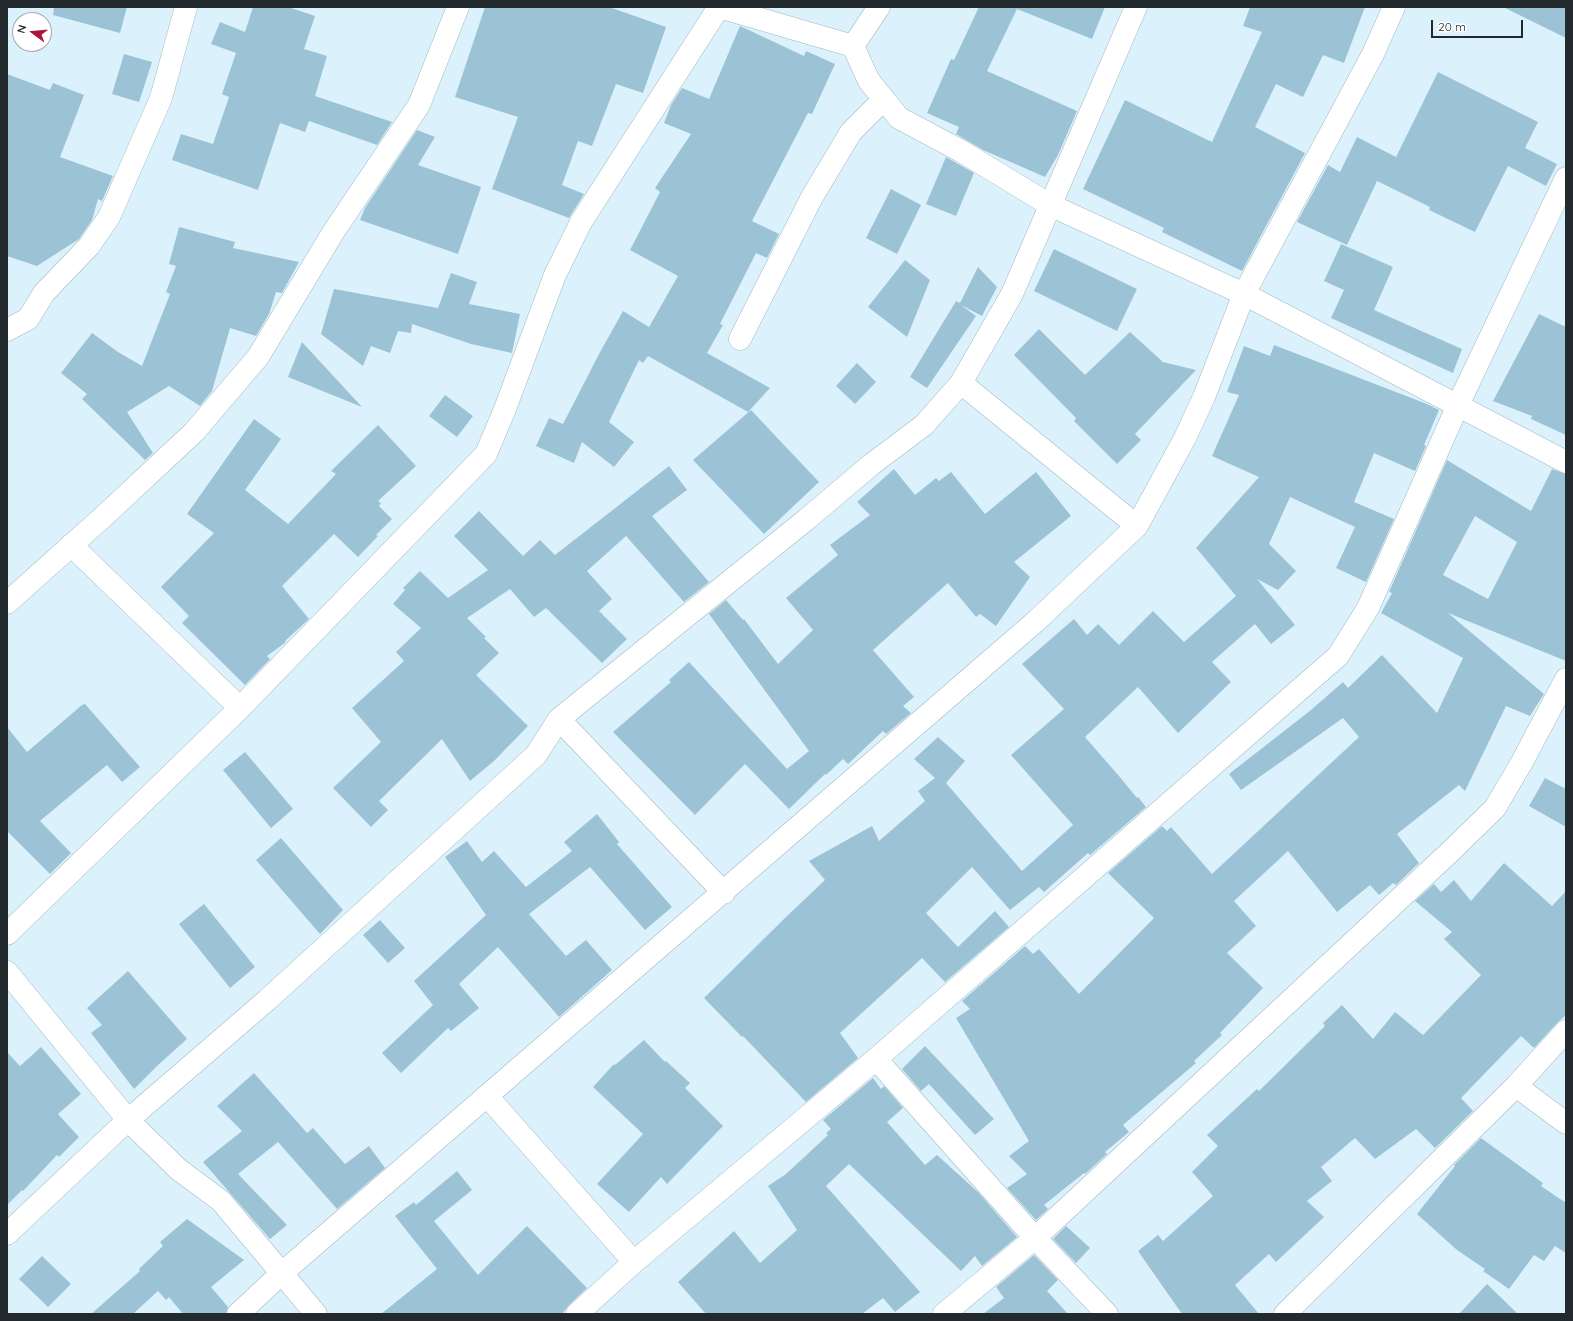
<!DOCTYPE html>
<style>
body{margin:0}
#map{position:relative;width:1573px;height:1321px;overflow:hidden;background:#dbf2fc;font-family:Quicksand,sans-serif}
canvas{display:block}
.frame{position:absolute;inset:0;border:8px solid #222a2e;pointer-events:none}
.north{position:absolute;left:12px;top:12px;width:40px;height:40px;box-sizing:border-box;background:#fff;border:1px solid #a7aaab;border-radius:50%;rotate:286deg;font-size:11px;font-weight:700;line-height:16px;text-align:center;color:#222a2e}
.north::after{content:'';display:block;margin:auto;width:14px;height:18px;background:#aa143d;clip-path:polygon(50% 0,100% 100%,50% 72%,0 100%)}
.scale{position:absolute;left:1431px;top:20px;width:92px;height:18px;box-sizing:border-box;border:2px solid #222a2e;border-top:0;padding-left:5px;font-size:12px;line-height:14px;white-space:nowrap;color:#222a2e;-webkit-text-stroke:3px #fff;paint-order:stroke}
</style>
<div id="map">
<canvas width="1573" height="1321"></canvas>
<div class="frame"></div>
<div class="north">N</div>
<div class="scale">20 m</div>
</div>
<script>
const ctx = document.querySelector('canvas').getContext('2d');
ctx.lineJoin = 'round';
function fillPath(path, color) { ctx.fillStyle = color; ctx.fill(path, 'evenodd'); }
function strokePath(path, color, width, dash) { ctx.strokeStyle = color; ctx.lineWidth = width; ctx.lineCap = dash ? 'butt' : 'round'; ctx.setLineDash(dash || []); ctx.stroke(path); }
const building = new Path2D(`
 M54,7H127L120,33L53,15Z
 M253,7H288L315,16L304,49L327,56L315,96L392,122L377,145L309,121L305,132L280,123L258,190L172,160L181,134L213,144L229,97L222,94L236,53L211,44L220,22L245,32Z
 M485,7H609L666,27L643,93L616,84L592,146L578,141L562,185L584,194L569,218L492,189L518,117L455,97Z
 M979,7H1105L1092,39L1017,9L987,71L1077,111L1058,155L1045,177L983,150L956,134L959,127L927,113L951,59L954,60Z
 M1250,7H1365L1344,63L1323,55L1303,97L1276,84L1255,127L1305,153L1242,271L1162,232L1164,228L1083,189L1125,100L1212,142L1262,32L1243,26Z
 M1503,7H1566V38Z
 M740,26L804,56L806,51L835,64L812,114L808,113L752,221L779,234L767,258L756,253L720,324L723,325L707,353L770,388L748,412L648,356L643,363L639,360L609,422L634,442L614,467L582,442L574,463L536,446L549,418L563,424L599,354L623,311L649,327L678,276L630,250L660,192L655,188L691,134L664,123L671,105L682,88L709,99Z
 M124,54L152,62L139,102L112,94Z
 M1438,72L1538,122L1525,148L1557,164L1546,186L1508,166L1475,232L1429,210L1430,207L1377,181L1347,245L1297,222L1328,165L1340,172L1357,137L1396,157Z
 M7,74L50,90L53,83L84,95L60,157L113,176L102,201L98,199L92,220L79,239L37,266L7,256Z
 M417,130L435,137L418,165L481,187L458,254L360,220L365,208Z
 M946,157L974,173L956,216L926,204Z
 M891,189L921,205L897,254L866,238Z
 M179,227L235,242L233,248L299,262L282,293L276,292L269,314L256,336L230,328L212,391L200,406L169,386L127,412L153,453L145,460L82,399L87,394L61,373L92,333L118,352L142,366L170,294L166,292L176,266L169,264Z
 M1341,244L1393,267L1374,310L1462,349L1453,373L1331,318L1344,290L1324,281Z
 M1054,249L1137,289L1117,331L1034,291Z
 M905,260L930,280L907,337L868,307Z
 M978,267L997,287L982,316L961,305L976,316L927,388L910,377L956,301L960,303Z
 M451,273L477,282L469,304L520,314L512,353L471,344L412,324L411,333L398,331L390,353L371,346L363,366L321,334L334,289L438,308Z
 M1539,314L1566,327V435L1531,419L1532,416L1493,401Z
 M1039,329L1085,375L1130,332L1163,362L1196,370L1135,434L1141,440L1117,464L1074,421L1076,418L1014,355Z
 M302,342L362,407L288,377Z
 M1274,345L1427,404L1439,410L1424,445L1426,446L1415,471L1374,453L1354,502L1394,519L1366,582L1336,568L1355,527L1290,497L1269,544L1296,571L1278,590L1257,579L1295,625L1271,644L1255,624L1212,662L1231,682L1178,733L1138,687L1085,737L1119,776L1137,798L1138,797L1146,807L1090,855L1088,853L1044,892L1039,887L1010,910L972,867L926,913L958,947L995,911L1009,927L945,982L922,958L840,1033L858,1058L806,1102L743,1036L742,1037L704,998L786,917L825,880L809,861L872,826L879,841L925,801L918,791L935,778L914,759L938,737L965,761L946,783L1022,871L1073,825L1011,755L1064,709L1022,664L1074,619L1087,635L1098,624L1119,645L1153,611L1184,642L1236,596L1198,550L1196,548L1259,477L1212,456L1239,395L1227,392L1244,346L1270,356Z
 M857,363L876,382L855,404L836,386Z
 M445,395L473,416L457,437L429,416Z
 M751,410L819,482L764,534L693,460Z
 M254,419L281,439L245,490L288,524L336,474L331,471L378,425L416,466L378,501L381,503L379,506L392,519L376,535L378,536L358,557L334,534L282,586L309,619L285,641L286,642L267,656L270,659L245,685L182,623L189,616L161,587L214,533L187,514Z
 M1447,460L1531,511L1552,469L1566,474V661L1448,613L1544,694L1530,716L1506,706L1465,791L1459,785L1397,834L1419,863L1396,885L1393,883L1379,895L1370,885L1337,912L1288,851L1234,901L1256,926L1227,953L1263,988L1220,1033L1222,1035L1194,1061L1196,1063L1123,1125L1129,1132L1105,1152L1107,1154L1085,1174L1084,1173L1044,1205L1048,1209L1036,1220L1007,1188L1027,1174L1009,1156L1029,1141L956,1018L970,1009L962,1001L1025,946L1033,954L1039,949L1079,994L1154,918L1108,873L1162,826L1167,831L1171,827L1212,874L1359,737L1343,718L1241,790L1229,774L1311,710L1343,682L1348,688L1382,655L1437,713L1463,658L1381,613L1392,593L1389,592ZM1475,516L1517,542L1488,599L1443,575Z
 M669,466L687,490L652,516L709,582L684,602L626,536L587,571L612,599L599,611L627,639L602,663L546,608L534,617L510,589L467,618L486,637L484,638L499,653L476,675L528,726L495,760L470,781L442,739L379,801L388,810L371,827L333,788L381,742L352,708L404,661L396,652L421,628L393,604L405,590L403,588L420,571L448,598L488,570L454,536L479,511L523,556L540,540L555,555Z
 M894,469L915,495L936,478L939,481L951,472L985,514L1036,472L1071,516L1014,562L1030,577L996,626L980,614L976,617L948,583L873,650L914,697L903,706L911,713L886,734L883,731L848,764L843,759L826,775L825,774L789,809L745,764L695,815L613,732L671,682L669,680L689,662L787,769L809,751L709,614L726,600L743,620L744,619L778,664L813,630L786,598L838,555L830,545L870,515L857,502Z
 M85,704L140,767L122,782L107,765L40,821L71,853L50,874L7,831V727L27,752L82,705Z
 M245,752L293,809L271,828L223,770Z
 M1545,778L1566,789V827L1529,806Z
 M597,814L619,842L617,844L672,907L645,930L590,867L529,914L566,956L586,940L612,970L559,1017L498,947L459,984L479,1008L451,1031L448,1028L401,1073L382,1053L433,1005L414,981L486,915L445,857L467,841L482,862L494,851L526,887L572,851L564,842Z
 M281,838L343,910L320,934L256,860Z
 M1504,863L1552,906L1566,891V1015L1557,1023L1534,1048L1521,1036L1461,1098L1473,1111L1435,1148L1416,1129L1375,1159L1355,1138L1321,1167L1332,1181L1307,1201L1324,1217L1276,1262L1269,1254L1235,1285L1259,1314H1182L1138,1251L1158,1235L1163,1241L1213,1196L1192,1172L1218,1146L1207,1135L1257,1089L1259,1091L1325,1026L1323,1023L1342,1005L1373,1039L1395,1012L1423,1035L1481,975L1444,939L1452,932L1415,901L1434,884L1441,892L1454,880L1471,901Z
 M204,904L255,967L230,988L179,924Z
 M380,920L405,948L388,963L363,935Z
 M128,971L187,1039L158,1065L134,1089L91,1033L102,1025L87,1008Z
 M644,1040L665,1062L666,1061L690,1083L685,1088L723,1126L667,1184L661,1177L629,1212L597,1184L643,1134L593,1087L614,1064L615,1065Z
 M925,1046L994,1119L975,1135L929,1084L921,1091L902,1069Z
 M41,1047L81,1094L58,1114L79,1137L59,1157L57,1155L23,1191L22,1190L7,1205V1052L20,1066Z
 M254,1073L307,1133L313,1128L345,1164L369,1146L385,1168L337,1209L278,1142L238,1174L287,1225L270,1239L203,1162L242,1131L217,1106Z
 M873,1078L881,1089L884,1086L903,1108L887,1122L925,1165L937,1155L978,1192L1017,1237L982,1266L975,1256L961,1271L849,1164L826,1186L920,1292L895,1312L883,1298L862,1314H706L678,1282L734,1231L760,1263L797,1230L768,1186L786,1174L828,1135L826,1133L831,1129L823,1120Z
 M1481,1138L1543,1183L1541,1186L1566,1203V1253L1555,1246L1544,1261L1534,1255L1509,1289L1483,1271L1485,1269L1457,1250L1417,1214L1455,1166L1454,1165Z
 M457,1171L472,1190L434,1221L478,1275L527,1226L587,1288L569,1305L562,1314H381L437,1269L395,1216L414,1202L416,1205Z
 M187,1219L244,1260L211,1287L228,1307L226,1314H183L169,1297L166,1300L158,1291L133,1314H91L140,1271L139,1269L163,1246L160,1242Z
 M1066,1226L1090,1248L1076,1263L1053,1239Z
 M1034,1255L1058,1280L1047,1291L1068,1314H983L1004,1298L996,1287Z
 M42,1256L71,1284L48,1307L19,1279Z
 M1487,1284L1518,1314H1459Z`);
const minor = new Path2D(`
 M719,7L853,46L869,81L899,118L961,151L1050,205L1244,294L1566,462
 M853,46L879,7
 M7,330L28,319L44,293L89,246L109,217L161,98L186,7
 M740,339L812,197L851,132L884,99
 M961,383L1137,526
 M71,545L240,708
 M7,603L103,517L194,432L258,357L334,231L419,105L458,7
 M559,719L724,893
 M7,934L240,708L486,454L505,409L555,275L581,222L719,7
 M7,972L128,1120L178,1169L221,1201L316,1314
 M876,1059L1035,1238L1107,1314
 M1516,1086L1566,1123
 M487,1096L634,1262
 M7,1234L128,1120L266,1001L536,755L559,719L807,519L872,464L924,425L961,383L1012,294L1136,7
 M238,1314L282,1273L1035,622L1137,526L1185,438L1204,397L1244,294L1373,54L1394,7
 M577,1314L634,1262L876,1059L1338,656L1368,608L1458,405L1566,178
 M944,1314L1035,1238L1451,851L1495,808L1522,762L1566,679
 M1285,1314L1516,1086L1566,1031`);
fillPath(building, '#9cc3d5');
strokePath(minor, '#a2b8c1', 23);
strokePath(minor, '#fff', 22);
</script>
